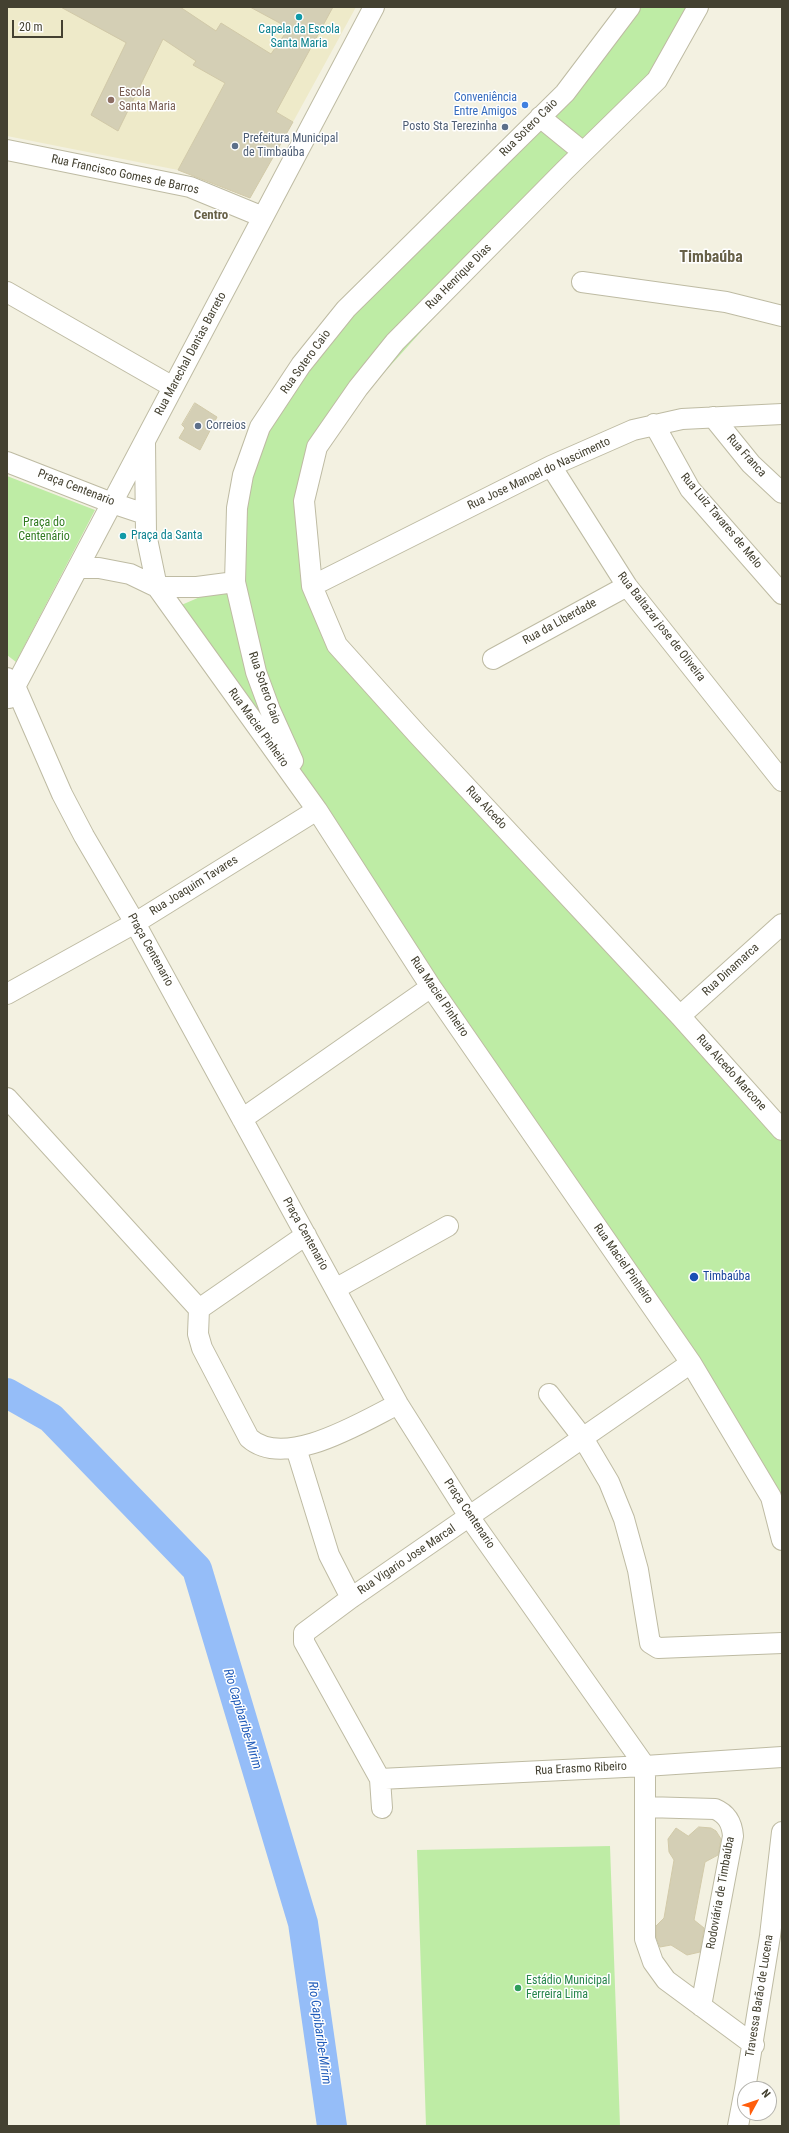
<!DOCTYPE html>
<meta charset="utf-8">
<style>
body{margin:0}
#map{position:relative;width:789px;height:2133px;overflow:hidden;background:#f3f1e1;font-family:"Roboto Condensed",sans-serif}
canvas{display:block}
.frame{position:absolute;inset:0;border:8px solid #444131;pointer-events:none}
.north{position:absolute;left:737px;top:2081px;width:40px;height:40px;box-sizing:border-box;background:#fff;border:1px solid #b4b3ad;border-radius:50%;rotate:50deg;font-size:11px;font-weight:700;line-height:16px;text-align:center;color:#444131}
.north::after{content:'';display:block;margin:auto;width:14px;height:18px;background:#ff5e0c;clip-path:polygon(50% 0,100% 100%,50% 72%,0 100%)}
.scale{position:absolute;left:12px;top:20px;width:51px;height:18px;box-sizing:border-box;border:2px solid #444131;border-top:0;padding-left:5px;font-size:12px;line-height:14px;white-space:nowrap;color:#444131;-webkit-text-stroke:3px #fff;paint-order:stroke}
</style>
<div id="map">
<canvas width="789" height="2133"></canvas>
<div class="frame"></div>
<div class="north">N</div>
<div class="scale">20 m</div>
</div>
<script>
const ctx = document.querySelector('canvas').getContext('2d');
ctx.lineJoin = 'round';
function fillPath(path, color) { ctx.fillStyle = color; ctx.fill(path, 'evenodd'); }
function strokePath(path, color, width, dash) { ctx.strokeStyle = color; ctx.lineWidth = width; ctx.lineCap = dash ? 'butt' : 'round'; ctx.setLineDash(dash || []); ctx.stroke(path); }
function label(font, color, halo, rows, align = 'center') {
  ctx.font = font + ' "Roboto Condensed",sans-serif'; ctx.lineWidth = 3; ctx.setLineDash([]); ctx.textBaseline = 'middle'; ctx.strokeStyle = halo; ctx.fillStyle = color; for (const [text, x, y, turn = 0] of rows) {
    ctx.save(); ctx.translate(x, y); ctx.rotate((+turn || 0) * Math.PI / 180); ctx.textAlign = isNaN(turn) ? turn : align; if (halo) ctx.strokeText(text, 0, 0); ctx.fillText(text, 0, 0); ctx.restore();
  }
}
const education = new Path2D(`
 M7,7H356L293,122L225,83L178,170L7,136Z`);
const green = new Path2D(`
 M635,7H698L657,80L583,152L317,447L304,501L337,645L782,1133V1540L771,1497L172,609L235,582L243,475L301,365Z
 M7,476L95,510L16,662L7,655Z
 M610,1846L620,2126H426L417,1850Z`);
const river = new Path2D(`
 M7,1393L51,1418L197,1569L303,1923L332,2126`);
const building = new Path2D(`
 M61,7H180L216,31L221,23L271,54L289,28L250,7H333L276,112L293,122L250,198L178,170L225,83L193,65L196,61L163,39L118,131L91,115L126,43Z
 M195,403L217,417L200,450L179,438L185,428L182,425Z
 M699,1827L711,1828L716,1831L721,1839L718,1855L705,1862L694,1920L704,1928L700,1952L687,1955L671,1945L660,1947L656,1937V1926L664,1918L674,1860L669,1852L668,1839L676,1828L688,1836Z`);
const minor = new Path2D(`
 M698,7L657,80L565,170L395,342L358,388L317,447L304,501L312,586L337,645L418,735L680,1016L782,1130
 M540,117L583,152
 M7,150L190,187L263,217
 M582,282L726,302L782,316
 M7,292L173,387
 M713,417L751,464L782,493
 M654,424L690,489L782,594
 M145,441L146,534L157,587L317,810L431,987L691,1363L771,1497L782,1540
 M7,462L112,503L145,514
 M551,466L627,586L782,781
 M78,568H99L130,574L157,587H197L235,582
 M312,586L551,466L633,430L682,419L782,414
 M493,659L627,586
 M7,678L15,686L62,794L84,836L135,923L398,1404L470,1518L645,1766V1939L653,1962L666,1980L754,2045
 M9,698L374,7
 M293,761L270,710L256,672L235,582L237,508L243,475L260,427L301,365L346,309L565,93L630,7
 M7,994L135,923L317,810
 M680,1016L782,924
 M7,1098L199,1309
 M242,1119L431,987
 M335,1289L448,1226
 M199,1309L198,1334L202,1348L249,1438C285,1470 362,1422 398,1404
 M199,1309L306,1235
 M549,1394L583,1438L609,1482L624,1519L638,1570L650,1643L658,1648L782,1643
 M296,1448L329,1555L351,1598
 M380,1779L645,1766L782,1757
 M645,1807L715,1809C727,1814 732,1823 733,1836L701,2006
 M382,1808L380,1779L304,1642V1633L351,1598L691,1363
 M745,2089L770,1936L782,1832
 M738,2126L745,2089`);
const markers = [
 [299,17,4,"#0f9aa8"],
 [111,100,4,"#8d6e63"],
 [525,105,4,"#3f7fe0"],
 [505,127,4,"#5c6f8a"],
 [235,146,4,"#5c6f8a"],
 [198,426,4,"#5c6f8a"],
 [123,536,4,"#0f9aa8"],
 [694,1277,5,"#1a4fb4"],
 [518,1988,4,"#2e9e5b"]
];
const cultureNames = [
 ["Capela da Escola",299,30],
 ["Santa Maria",299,44],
 ["Praça da Santa",131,536,"left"]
];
const educationNames = [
 ["Escola",119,93],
 ["Santa Maria",119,107]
];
const shopNames = [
 ["Conveniência",517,98],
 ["Entre Amigos",517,112]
];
const serviceNames = [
 ["Posto Sta Terezinha",497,127,"right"],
 ["Prefeitura Municipal",243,139],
 ["de Timbaúba",243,153],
 ["Correios",206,426]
];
const streetNames = [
 ["Rua Sotero Caio",529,128,-45],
 ["Rua Francisco Gomes de Barros",125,175,12],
 ["Rua Henrique Dias",459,277,-45],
 ["Rua Marechal Dantas Barreto",191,354,-62],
 ["Rua Sotero Caio",306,362,-54],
 ["Rua Franca",746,456,48],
 ["Rua Jose Manoel do Nascimento",539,474,-25],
 ["Praça Centenario",76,488,21],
 ["Rua Luiz Tavares de Melo",721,521,50],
 ["Rua da Liberdade",560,622,-29],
 ["Rua Baltazar jose de Oliveira",661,627,52],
 ["Rua Sotero Caio",264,688,71],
 ["Rua Maciel Pinheiro",258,728,54],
 ["Rua Alcedo",486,808,47],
 ["Rua Joaquim Tavares",194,886,-32],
 ["Praça Centenario",150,950,61],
 ["Rua Dinamarca",731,970,-42],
 ["Rua Maciel Pinheiro",439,997,56],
 ["Rua Alcedo Marcone",731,1073,48],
 ["Praça Centenario",305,1234,61],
 ["Rua Maciel Pinheiro",623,1264,55],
 ["Praça Centenario",469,1514,56],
 ["Rua Vigario Jose Marcal",407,1560,-34],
 ["Rua Erasmo Ribeiro",581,1769,-3],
 ["Rodoviária de Timbaúba",721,1893,-80],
 ["Travessa Barão de Lucena",760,1996,-81]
];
const parkNames = [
 ["Praça do",44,523],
 ["Centenário",44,537]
];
const transitNames = [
 ["Timbaúba",703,1277]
];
const leisureNames = [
 ["Estádio Municipal",526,1981],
 ["Ferreira Lima",526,1995]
];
const neighbourhoodNames = [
 ["Centro",211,216]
];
const waterNames = [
 ["Rio Capibaribe-Mirim",242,1719,73],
 ["Rio Capibaribe-Mirim",319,2033,82]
];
const districtNames = [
 ["Timbaúba",711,258]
];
fillPath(education, '#eeeac9');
fillPath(green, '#beeca5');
strokePath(river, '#95bdf8', 30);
fillPath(building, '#d4cfb5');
strokePath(building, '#d1c9a8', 1);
strokePath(minor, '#bebba3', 22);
strokePath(minor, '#fff', 20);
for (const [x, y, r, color] of markers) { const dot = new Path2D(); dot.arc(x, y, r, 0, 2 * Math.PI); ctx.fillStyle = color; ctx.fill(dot); strokePath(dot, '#fff', 1.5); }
label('12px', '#0d838f', '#fff', cultureNames);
label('12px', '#785e54', '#fff', educationNames, 'left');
label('12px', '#366cbe', '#fff', shopNames, 'right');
label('12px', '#4e5e75', '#fff', serviceNames, 'left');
label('12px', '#444131', '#fff', streetNames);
label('12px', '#317b20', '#fff', parkNames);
label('12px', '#164399', '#fff', transitNames, 'left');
label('12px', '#27864d', '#fff', leisureNames, 'left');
label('bold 13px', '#686148', '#fff', neighbourhoodNames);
label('italic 13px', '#215cba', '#fff', waterNames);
label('bold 16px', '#686148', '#fff', districtNames);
</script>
